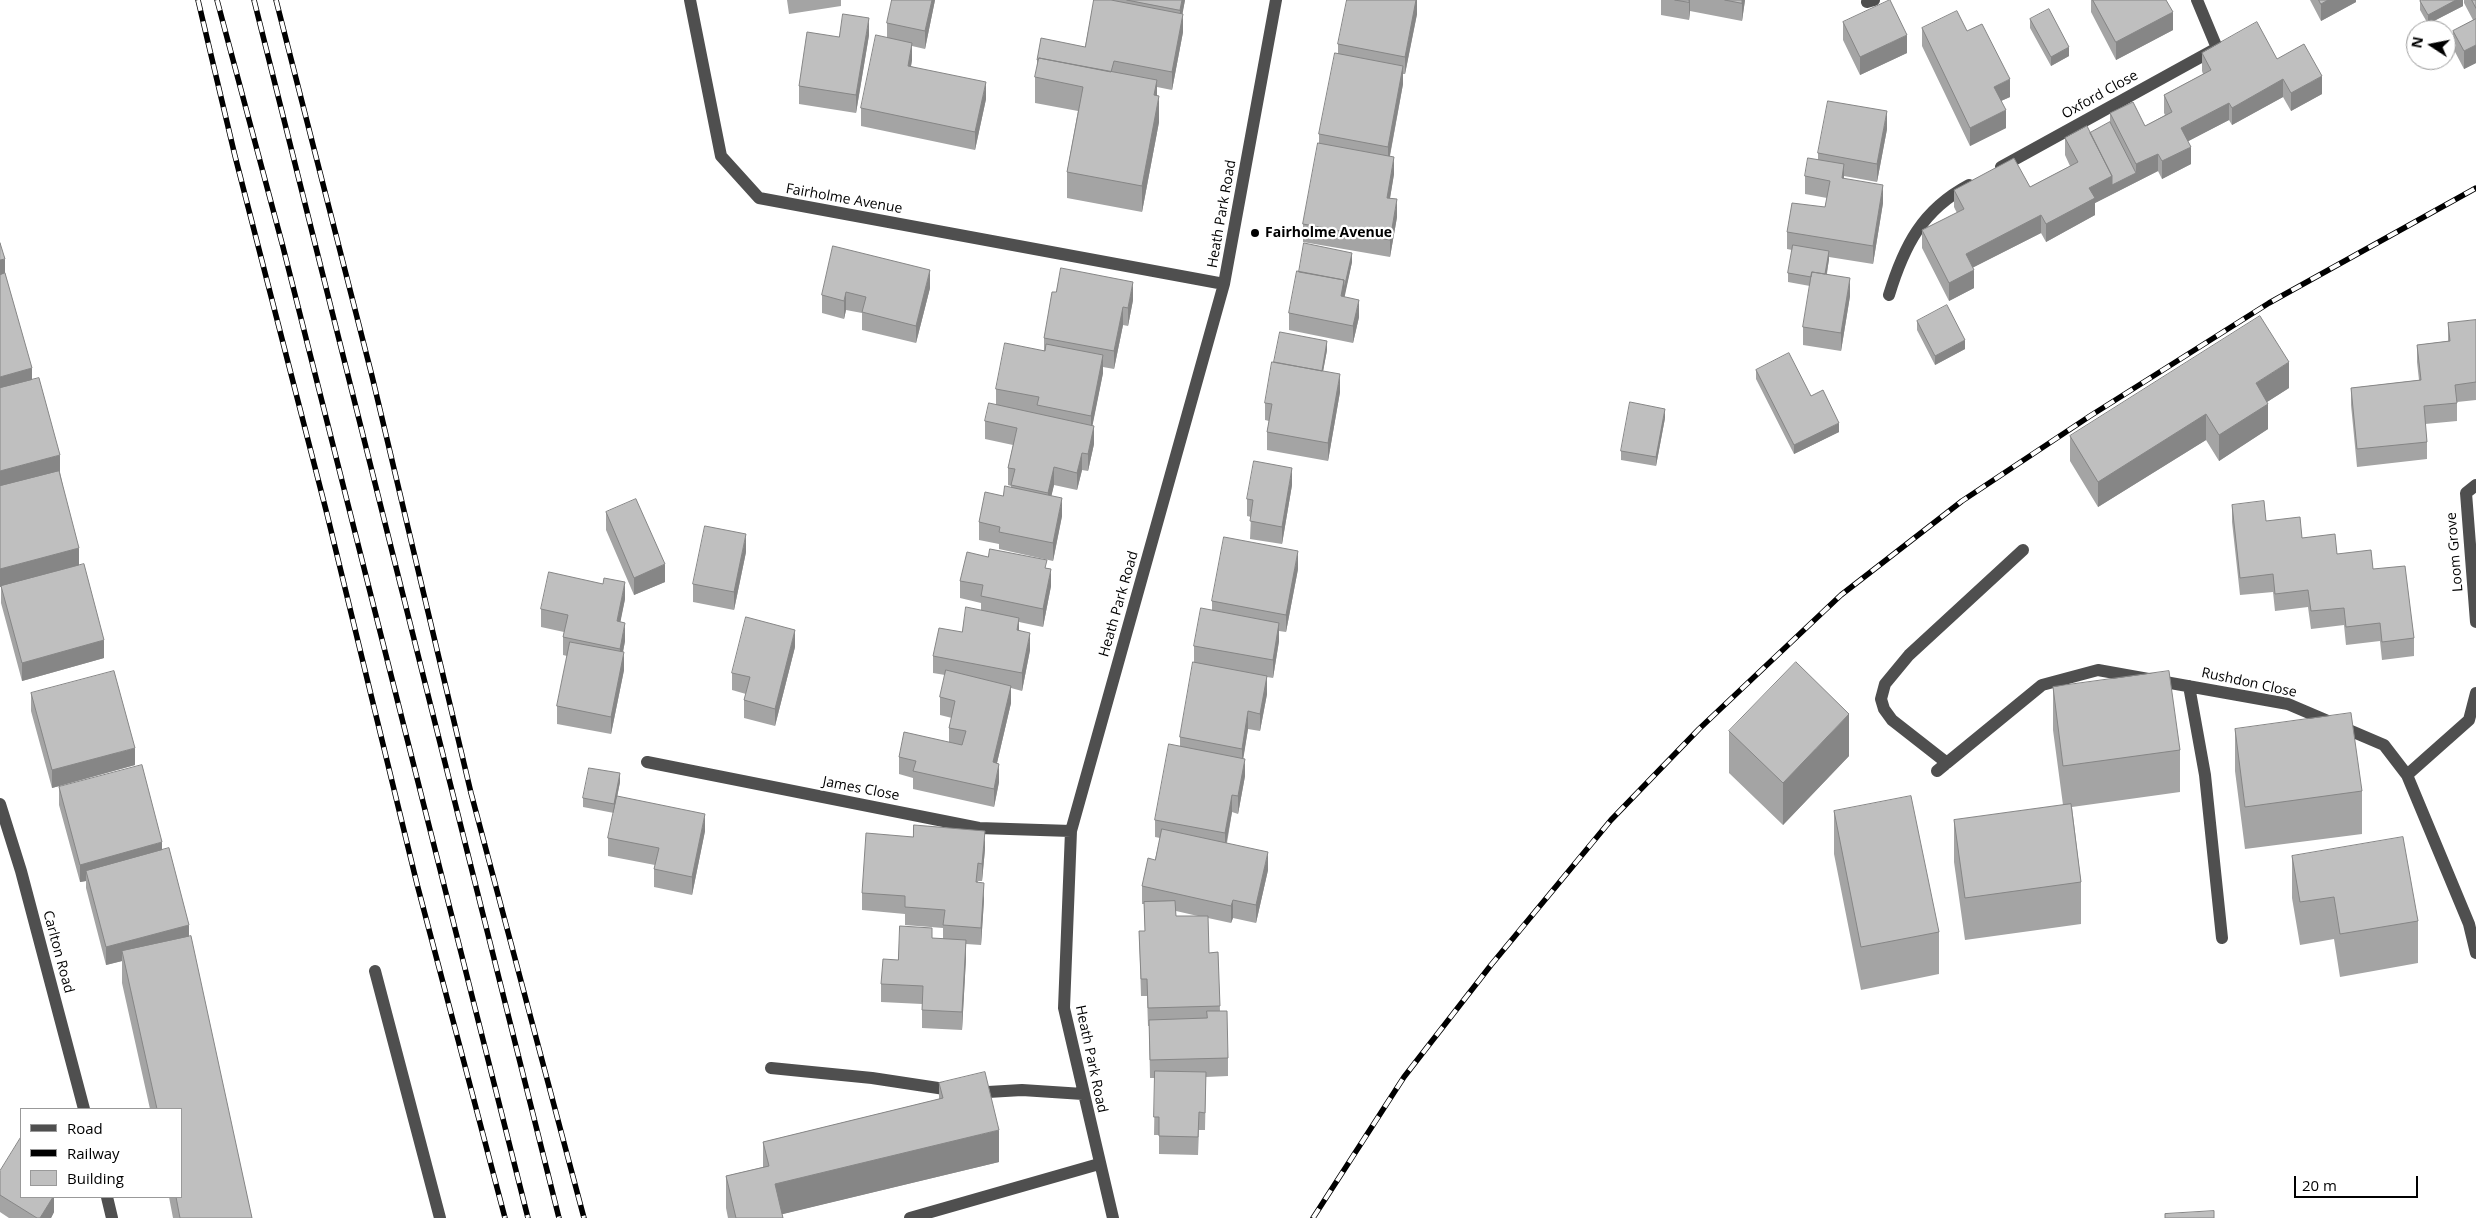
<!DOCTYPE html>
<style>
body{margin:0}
#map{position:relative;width:2476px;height:1218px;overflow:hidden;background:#fff;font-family:"Open Sans",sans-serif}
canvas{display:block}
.legend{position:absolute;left:20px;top:1108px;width:162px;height:90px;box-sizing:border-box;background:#fff;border:1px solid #999;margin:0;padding:6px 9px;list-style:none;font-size:15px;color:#000}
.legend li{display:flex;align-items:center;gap:10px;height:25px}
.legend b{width:25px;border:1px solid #999}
.north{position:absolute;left:2406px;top:20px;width:50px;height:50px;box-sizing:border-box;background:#fff;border:1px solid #999;border-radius:50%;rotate:281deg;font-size:14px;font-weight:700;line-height:20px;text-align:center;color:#000}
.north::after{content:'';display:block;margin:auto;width:18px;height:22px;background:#000;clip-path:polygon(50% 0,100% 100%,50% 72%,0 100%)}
.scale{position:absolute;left:2294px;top:1176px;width:124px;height:22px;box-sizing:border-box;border:2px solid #000;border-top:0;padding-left:6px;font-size:15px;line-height:18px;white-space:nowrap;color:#000;-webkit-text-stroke:4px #fff;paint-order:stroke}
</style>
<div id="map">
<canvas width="2476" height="1218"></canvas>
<ul class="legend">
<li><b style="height:6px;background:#4f4f4f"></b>Road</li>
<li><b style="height:6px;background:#000"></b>Railway</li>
<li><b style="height:14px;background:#bfbfbf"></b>Building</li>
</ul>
<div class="north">N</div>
<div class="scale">20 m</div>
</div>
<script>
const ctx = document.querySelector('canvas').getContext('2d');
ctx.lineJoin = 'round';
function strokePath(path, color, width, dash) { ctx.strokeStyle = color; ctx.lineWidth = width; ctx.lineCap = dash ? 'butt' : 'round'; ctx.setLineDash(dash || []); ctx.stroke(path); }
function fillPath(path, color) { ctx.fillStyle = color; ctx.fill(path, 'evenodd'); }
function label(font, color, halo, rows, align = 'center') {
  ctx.font = font + ' "Open Sans",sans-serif'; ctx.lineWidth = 4.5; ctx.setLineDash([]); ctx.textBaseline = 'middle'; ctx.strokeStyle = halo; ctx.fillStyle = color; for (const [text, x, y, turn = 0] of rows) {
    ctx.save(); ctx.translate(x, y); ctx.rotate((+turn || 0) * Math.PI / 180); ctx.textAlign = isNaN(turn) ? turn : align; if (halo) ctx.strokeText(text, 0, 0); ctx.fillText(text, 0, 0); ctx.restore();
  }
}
const minor = new Path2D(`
 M690,0L721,156L759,198L1224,284
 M1867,2L1874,0
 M2001,167L2217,48L2197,0
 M1889,295C1904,246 1922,210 1969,185
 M2476,485L2466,493L2476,622
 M2189,686L2205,775L2222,938
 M647,762L979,828L1071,831
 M1947,763L1892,720L1884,709L1881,699L1885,684L1909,655L2023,550
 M1937,771L2042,685L2098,670L2288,704L2384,745L2407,775L2469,924L2476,953
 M2407,775L2469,720L2476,693
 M0,804L21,871L84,1109
 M375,971L440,1218
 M771,1068L872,1078L971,1093L1022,1090L1083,1094
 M107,1197L112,1218
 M910,1218L1099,1164
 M1113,1218L1064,1008L1071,831L1224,284L1276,0`);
const rail = new Path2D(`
 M198,0L235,156L327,514L417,884L505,1218
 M217,0L283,247L528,1218
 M254,0L559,1218
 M276,0L372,376L471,793L584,1218
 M1313,1218L1404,1077L1491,965L1611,820L1699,729L1841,595L1962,501L2090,416L2269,303L2476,188`);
const wall = new Path2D(`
 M787,0H841V6L789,14Z
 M892,0H935L925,49L912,46V60L911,66L986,99L975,150L861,126V108L887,37V23Z
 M1094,0H1185L1182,14L1183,32L1172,90L1157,87V96L1159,122L1142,212L1067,198V172L1078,111L1035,103V77L1037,67V60L1085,47Z
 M1417,0V14L1405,74H1403V84L1390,156L1394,174L1390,198L1397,217L1390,257L1303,242V224L1319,143V134L1338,53V44Z
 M1661,0H1745L1742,21L1690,11L1689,20L1661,15Z
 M2091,0H2166L2173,30L2116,60L2091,12Z
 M2310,0H2356V2L2321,21Z
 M2463,0V6L2428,24L2420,10V1Z
 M2464,0H2476V63L2464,69L2453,48V31L2473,20L2464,3Z
 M2030,19L2069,56L2051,66L2030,28Z
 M1843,22L1907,53L1860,75L1843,40Z
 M1922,28L1967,31L2010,97L2001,101L2006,128L1970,146L1922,46Z
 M869,35L856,113L799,104V86L839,37Z
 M2202,53L2277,59L2322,94L2291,111L2283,97L2232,125L2229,120L2188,141L2191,164L2162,179L2158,171L2095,203V215L2046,242L2041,233L1972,268L1974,288L1949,301L1922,248V230L1957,213L1954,207V190L2030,187L2070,166L2065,155V138L2090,133L2110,122V113L2145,126L2165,115L2164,113V95L2203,74L2202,71Z
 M1887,129L1877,182L1844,176V178L1883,203L1873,264L1829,257L1827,274L1850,296L1841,351L1803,345V327L1810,286L1788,282V273L1792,250L1787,249V232L1825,207L1827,198L1805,194V176L1818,160V153Z
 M833,246L930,288L916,343L862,330V313L846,310L844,319L822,313V295Z
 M1352,262L1344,297L1359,317L1353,343L1289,330V313L1299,272Z
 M5,273L32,380L60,472L79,565L104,658L22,681L1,603V587H0Z
 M1133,300L1128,326L1123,325L1114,369L1103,367V373L1092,426L1094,444L1088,471L1082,470L1077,490L1054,485L1051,496L1062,516L1053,561L999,549V544L979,540V522L1011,488V486L1008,485V468L1013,445L985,439V421L996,405V389L1044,350V338Z
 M2476,320V400L2457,402V421L2425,424L2427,442V459L2357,467L2351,405V388L2419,380L2417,362V345L2448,341V323Z
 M1917,321L1965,349L1935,365L1917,330Z
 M1327,350L1323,371L1340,392L1328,461L1267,450V432L1269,421L1265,420V403Z
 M1756,370L1811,396L1839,432L1794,454L1756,379Z
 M2289,388L2267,402L2268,429L2219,461L2206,440L2098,507L2070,461V436Z
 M1665,418L1656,466L1621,460V451Z
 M1292,485L1282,544L1250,539L1251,517L1247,516V499Z
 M2232,505L2302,538L2337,554L2373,569L2414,638V656L2382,660L2380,641L2346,645L2344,625L2311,629L2308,607L2275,611L2273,592L2240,595L2232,522Z
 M606,512L665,582L634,595L606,530Z
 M746,552L734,610L693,602V584Z
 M1047,568L1051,586L1043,627L1019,622V631L1030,650L1022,691L1011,688V703L997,763L999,782L994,807L913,789V778L899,774V757L949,742V728L952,718L940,715V697L945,675L933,673V656L962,632L981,610V603L960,598V581Z
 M1298,569L1286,632L1279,631V641L1273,678L1267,677V694L1260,731L1248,729L1243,758L1245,776L1238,814L1232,812L1227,843L1268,870L1256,923L1233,918L1231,923L1208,918L1209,953L1218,952L1220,1011L1228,1058V1076L1206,1077L1205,1130H1199L1198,1155L1159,1154V1135H1154L1155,1078H1150L1149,1026H1148L1147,996H1141L1139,931H1145L1144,904H1142V886L1155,860L1160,838L1155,837V820L1180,746V737L1194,662V646L1212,611V601ZM1176,911L1198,916H1176Z
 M625,599L620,622L625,641L623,652L624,670L611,734L557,724V706L567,656L563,655V637L564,632L541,627V609Z
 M795,647L775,726L744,718V700L746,694L732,690V673Z
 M2053,687L2180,750V792L2072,807L2081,882V924L1965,940L1954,862V820L2063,805L2053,730Z
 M31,693L135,765L52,788L31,711Z
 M2235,729L2362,791V834L2245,849L2235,771Z
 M1729,731L1849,756L1783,825L1729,773Z
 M620,782L616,801L705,831L692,895L654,887V869L655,865L608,856V838L614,813L583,807V798Z
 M59,787L162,850L189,936L252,1218H173L169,1197H181V1109H150L122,983V961L106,965L86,888V881L80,882L59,805Z
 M1834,811L1939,932V974L1861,990L1834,854Z
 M985,849L982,881H978V882L984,900L981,945L966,944V958L962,1030L922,1028V1004L881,1002V984L898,960L932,938L943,939V928L905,925V914L862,910V893Z
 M2292,856L2418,921V963L2340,977L2334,939L2300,945L2292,898Z
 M939,1083L999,1162L782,1214L783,1218H728L726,1208V1176L763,1167V1142L939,1099Z
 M0,1171L21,1197H54V1212L51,1218H9L0,1212Z`);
const shadedWall = new Path2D(`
 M932,0H935L925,49V31Z
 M1182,0H1185L1180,28V10Z
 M1416,0H1417V14L1405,74V57Z
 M1689,0H1690V11L1689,20Z
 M1742,0H1745L1742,21Z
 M2328,0H2356V2L2321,21V4Z
 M2456,0H2463V6L2428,24V15Z
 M2173,12V30L2116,60V42Z
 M1183,14V32L1172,90V72Z
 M869,18V35L856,113V95Z
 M1907,35V53L1860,75V57Z
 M912,43V60L908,83V66Z
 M2476,45V63L2464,69V51Z
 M2069,47V56L2051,66V57Z
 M1403,66V84L1388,165V147Z
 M2322,76V94L2291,111V93Z
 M2010,79V97L1994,104V87Z
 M2283,79V97L2232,125V108Z
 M1157,80V106L1154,95Z
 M986,82V99L975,150V132Z
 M1159,96V122L1142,212V186Z
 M2229,103V120L2181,145V128Z
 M2006,110V128L1970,146V128Z
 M1887,111V129L1877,182V164Z
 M2191,147V164L2162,179V161Z
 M2158,154V171L2095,203V215L2046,242V224L2089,188L2112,176L2136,173V164Z
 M1394,157V174L1387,216V198Z
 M1844,164V182L1842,178Z
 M1883,185V203L1873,264V246Z
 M1397,199V217L1390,257V240Z
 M2041,215V233L1966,271V254Z
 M1829,251V260L1824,288V279Z
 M1352,253V262L1341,314V296L1344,280Z
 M5,259V277L0,278V260Z
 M930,270V288L916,343V326Z
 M1974,270V288L1949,301V283Z
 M1850,278V296L1841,351V333Z
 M1133,282V300L1128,326V308Z
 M846,292V310L844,319V301Z
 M1359,300V317L1353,343V326Z
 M1123,307V325L1114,369V351Z
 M1965,340V349L1935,365V356Z
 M1327,341V350L1320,388V379Z
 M1103,355V373L1091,433V416Z
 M2289,362V388L2256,409V383Z
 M32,368V386L0,395V377Z
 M1340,374V392L1328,461V443Z
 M2268,404V429L2219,461V435Z
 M1665,409V418L1656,466V457Z
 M2206,414V440L2098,507V482Z
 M1839,423V432L1794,454V445Z
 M1094,426V444L1088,471V454Z
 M1082,453V470L1077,490V473Z
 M60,455V472L0,489V471Z
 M1054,467V485L1048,511V493Z
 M1292,468V485L1282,544V527Z
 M1062,498V516L1053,561V543Z
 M746,534V552L734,610V592Z
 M79,548V565L0,587V569Z
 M1298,551V569L1286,632V615Z
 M665,564V582L634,595V578Z
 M1051,569V586L1043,627V609Z
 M625,582V599L617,639V621Z
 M1019,618V635L1017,630Z
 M625,623V641L620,667V649Z
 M1279,623V641L1273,678V660Z
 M795,630V647L775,726V709Z
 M1030,633V650L1022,691V673Z
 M104,640V658L22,681V663Z
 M624,652V670L611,734V717Z
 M1267,676V694L1260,731V714Z
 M1011,686V703L993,780V762Z
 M1248,711V729L1242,767V749Z
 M1849,714V756L1783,825V783Z
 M135,748V765L52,788V770Z
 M1245,759V776L1238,814V796Z
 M999,764V782L994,807V789Z
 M620,773V782L614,813V804Z
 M1232,795V812L1225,850V833Z
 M705,814V831L692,895V877Z
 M985,831V849L982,881V864Z
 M162,842V860L86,871V881L80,882V865Z
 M1268,852V870L1256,923V905Z
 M984,883V900L981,945V928Z
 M1233,900V918L1231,923V906Z
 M189,925V943L122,951V961L106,965V947Z
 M966,940V958L962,1030V1012Z
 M999,1130V1162L775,1216V1184Z
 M53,1197H54V1212L51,1218H40Z`);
const building = new Path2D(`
 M892,0H932L925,31L887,23Z
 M1094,0H1111L1183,14L1172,72L1114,61L1111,72L1039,58L1038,60H1037L1041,38L1085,47Z
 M1127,0H1182L1180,10Z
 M1347,0H1416L1405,57L1338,44Z
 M1675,0H1689V2Z
 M1725,0H1742V3Z
 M1890,0L1907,35L1860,57L1843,22Z
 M2093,0H2166L2173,12L2116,42Z
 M2319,0H2328L2321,4Z
 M2422,0H2456L2428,15L2420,1Z
 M2472,0H2476V8Z
 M2049,9L2069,47L2051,57L2030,19Z
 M1957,11L1967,31L1982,24L2010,79L1994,87L2006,110L1970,128L1922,28Z
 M843,14L869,18L856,95L799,86L807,32L839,37Z
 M2476,19V45L2464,51L2453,31Z
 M2257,22L2277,59L2304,44L2322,76L2291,93L2283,79L2232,108L2229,103L2181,128L2191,147L2162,161L2158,154L2136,164L2110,113L2133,102L2145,126L2172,112L2164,95L2211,70L2202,53Z
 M876,35L912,43L908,66L986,82L975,132L861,108Z
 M1335,53L1403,66L1388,147L1319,134Z
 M1039,58L1157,80L1154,95L1159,96L1142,186L1067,172L1083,87L1035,77Z
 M1828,101L1887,111L1877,164L1818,153Z
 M2110,122L2136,173L2112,185V176L2090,133Z
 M2087,126L2112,176L2089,188L2095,198L2046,224L2041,215L1966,254L1974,270L1949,283L1922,230L1964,209L1954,190L2014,158L2030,187L2078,162L2065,138Z
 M1318,143L1394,157L1387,198L1397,199L1390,240L1303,224Z
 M1808,158L1844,164L1842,178L1883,185L1873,246L1787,232L1792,203L1825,207L1830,181L1805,176Z
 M0,243L5,259L0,260Z
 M1304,243L1352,253L1344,289V280L1299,272Z
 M1793,245L1829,251L1825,274L1812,272L1811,277L1788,273Z
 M833,246L930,270L916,326L862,312L866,297L846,292L844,301L822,295Z
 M1061,268L1133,282L1128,308L1123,307L1114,351L1044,338L1052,292H1056Z
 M1297,271L1344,280L1341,296L1359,300L1353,326L1289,313Z
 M1812,272L1850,278L1841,333L1803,327Z
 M5,273L32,368L0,377V275Z
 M1947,305L1965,340L1935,356L1917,321Z
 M2260,316L2289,362L2256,383L2268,404L2219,435L2206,414L2098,482L2070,436Z
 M2476,320V382L2455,385L2457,403L2424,406L2427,442L2357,449L2351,388L2421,380L2417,345L2450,341L2448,323Z
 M1280,332L1327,341L1322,371L1274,362Z
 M1005,343L1045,351L1046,344L1103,355L1091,416L1037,405L1039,397L996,389Z
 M1789,353L1811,396L1823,390L1839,423L1794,445L1756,370Z
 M1272,362L1340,374L1328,443L1267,432L1272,404L1265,403Z
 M39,378L60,455L0,471V388Z
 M1630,402L1665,409L1656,457L1621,451Z
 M989,403L1094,426L1088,454L1082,453L1077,473L1054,467L1048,493L1011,485L1015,469L1008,468L1017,428L985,421Z
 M1254,461L1292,468L1282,527L1250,521L1253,500L1247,499Z
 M59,471L79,548L0,569V486Z
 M1005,486L1062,498L1053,543L999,532L1000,527L979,522L985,492L1003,496Z
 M636,499L665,564L634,578L606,512Z
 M2264,501L2266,521L2300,517L2302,538L2335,534L2337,554L2371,550L2373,569L2405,566L2414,638L2382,642L2380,623L2346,627L2344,608L2311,611L2308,590L2275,594L2273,574L2240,578L2232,505Z
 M705,526L746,534L734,592L693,584Z
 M1224,537L1298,551L1286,615L1212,601Z
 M990,549L1047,560L1045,568L1051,569L1043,609L981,596L983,585L960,581L967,552L988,557Z
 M84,564L104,640L22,663L1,586Z
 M549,572L603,584L604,578L625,582L617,621L625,623L620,649L563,637L568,615L541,609Z
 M966,607L1019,618L1017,630L1030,633L1022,673L933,656L939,628L962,632Z
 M1201,608L1279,623L1273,660L1194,646Z
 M746,617L795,630L775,709L744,700L750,677L732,673Z
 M570,642L624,652L611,717L557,706Z
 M1193,662L1267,676L1260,714L1248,711L1242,749L1180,737Z
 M1796,662L1849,714L1783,783L1729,731Z
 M946,670L1011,686L993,762L999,764L994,789L913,771L916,761L899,757L904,732L962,745L966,731L949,728L955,701L940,697Z
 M114,671L135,748L52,770L31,693Z
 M2169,671L2180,750L2063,766L2053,687Z
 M2351,713L2362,791L2245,807L2235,729Z
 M1169,744L1245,759L1238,796L1232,795L1225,833L1155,820Z
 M142,765L162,842L80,865L59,787Z
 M589,768L620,773L614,804L583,798Z
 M617,796L705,814L692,877L654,869L659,848L608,838Z
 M1911,796L1939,932L1861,947L1834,811Z
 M2071,804L2081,882L1965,898L1954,820Z
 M914,825L985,831L982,864L978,863L976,882L984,883L981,928L943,925L945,910L905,907V896L862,893L866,833L913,837Z
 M1162,829L1268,852L1256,905L1233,900L1231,906L1142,886L1148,858L1155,860Z
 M2403,837L2418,921L2340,934L2334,897L2300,902L2292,856Z
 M169,848L189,925L106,947L86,871Z
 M1175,901L1176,916H1208L1209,953L1218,952L1220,1006L1148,1008L1147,979H1141L1139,931H1145L1144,902Z
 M900,926L932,928V938L966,940L962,1012L922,1010L923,986L881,984L883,959L898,960Z
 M191,936L252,1218H180L176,1197H181V1109H157L122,951Z
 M1207,1011H1227L1228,1058L1150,1060L1149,1020L1207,1018Z
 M1155,1071L1206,1072L1205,1113L1199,1112L1198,1137L1159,1136V1117H1154Z
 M985,1072L999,1130L775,1184L783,1218H736L726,1176L769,1166L763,1142L943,1098L939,1083Z
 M21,1137V1197H53L40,1218H37L0,1195V1171Z
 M2214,1211V1218H2165V1214Z`);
const markers = [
 [1255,233,5,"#000"]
];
const streetNames = [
 ["Oxford Close",2100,95,-29],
 ["Fairholme Avenue",844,199,10],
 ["Heath Park Road",1222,214,-80],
 ["Loom Grove",2455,552,-95],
 ["Heath Park Road",1119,604,-74],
 ["Rushdon Close",2249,683,12],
 ["James Close",861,789,11],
 ["Carlton Road",58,952,75],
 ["Heath Park Road",1091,1059,78]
];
const poiNames = [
 ["Fairholme Avenue",1265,233]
];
strokePath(minor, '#4f4f4f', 12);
strokePath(rail, '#000', 5.5);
strokePath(rail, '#fff', 4, [11]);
fillPath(wall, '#a4a4a4');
fillPath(shadedWall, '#868686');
fillPath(building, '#bfbfbf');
strokePath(building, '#868686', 1);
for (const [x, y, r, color] of markers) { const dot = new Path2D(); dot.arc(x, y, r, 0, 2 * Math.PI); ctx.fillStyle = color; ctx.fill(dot); strokePath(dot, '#fff', 2); }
label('14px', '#000', '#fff', streetNames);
label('bold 14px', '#000', '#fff', poiNames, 'left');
</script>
